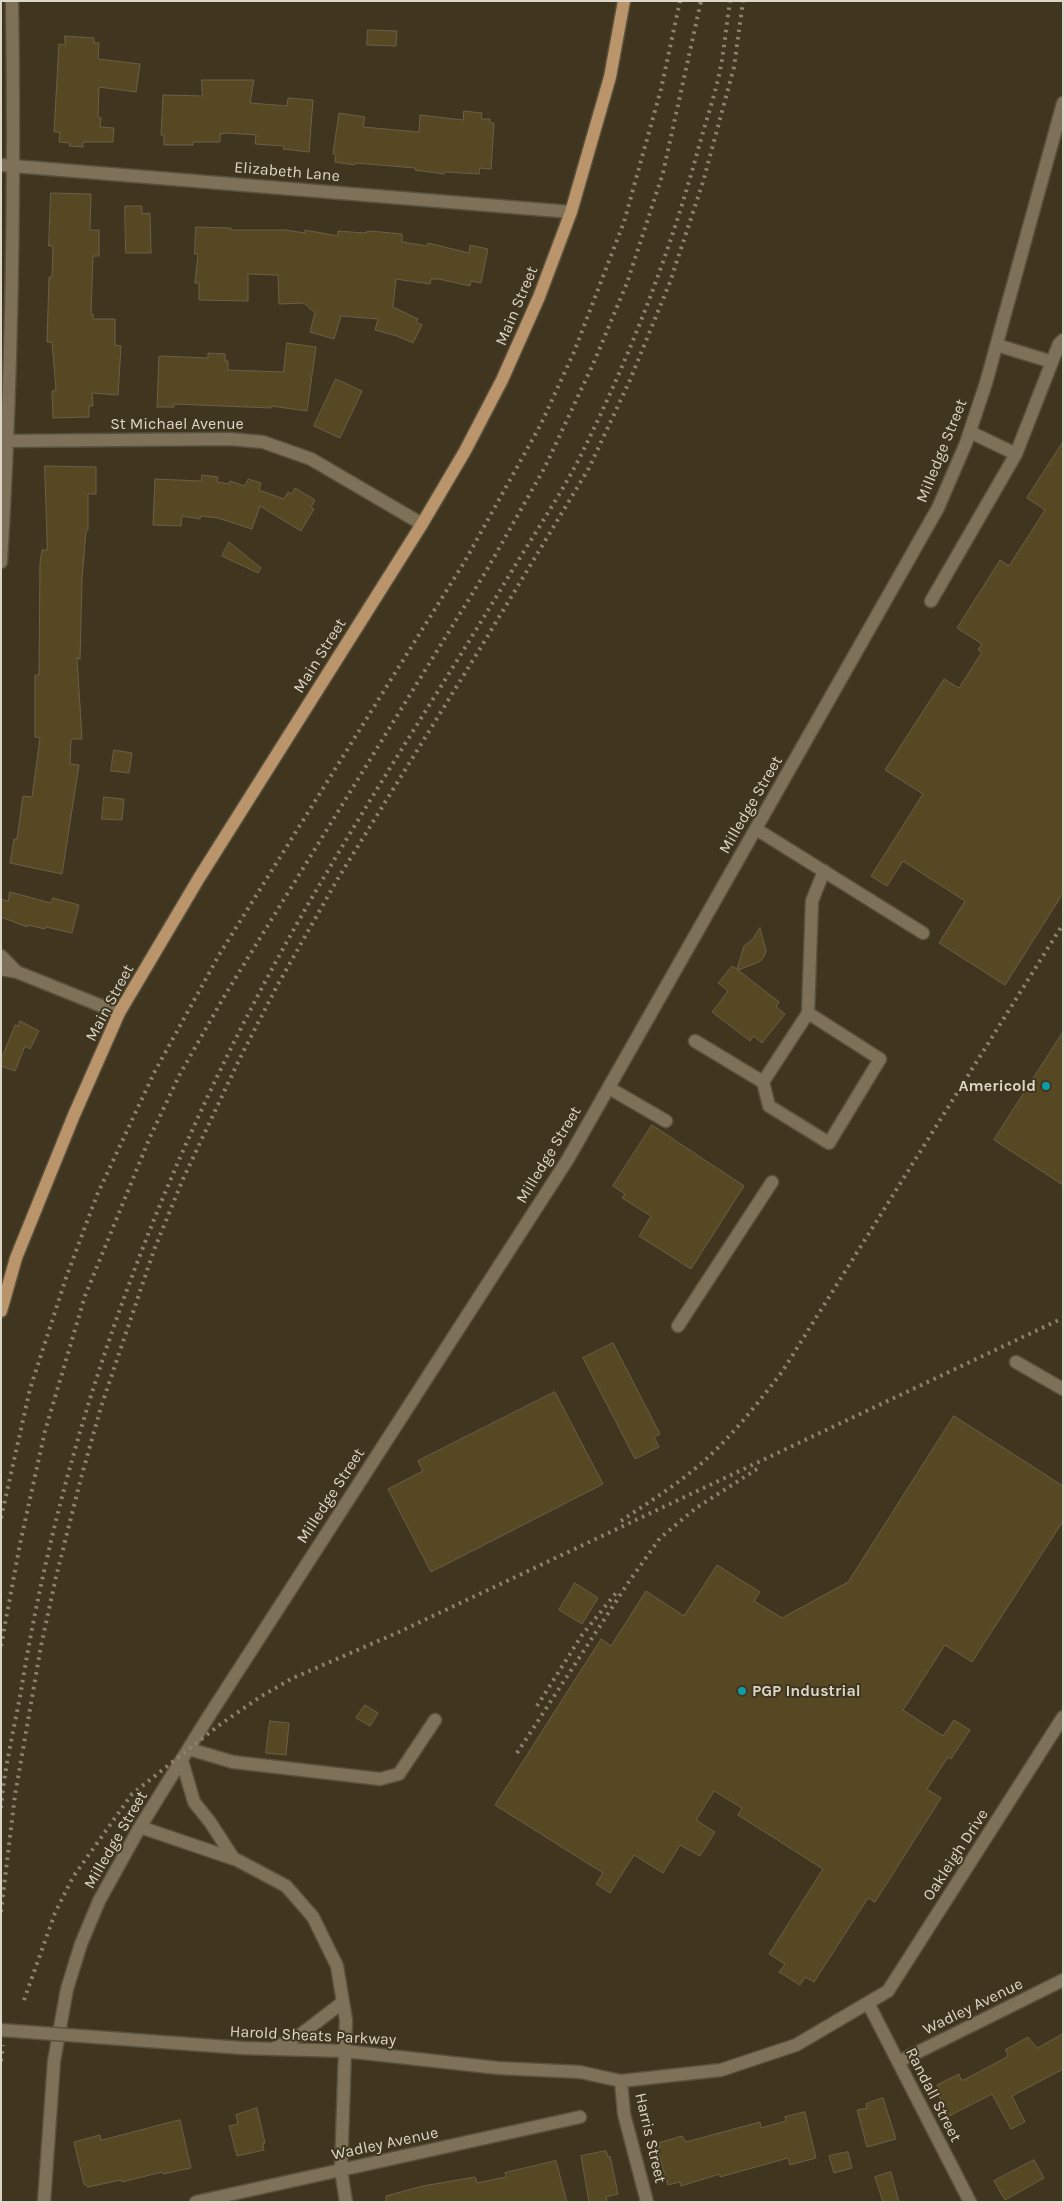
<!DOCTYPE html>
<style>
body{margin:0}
#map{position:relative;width:1064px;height:2203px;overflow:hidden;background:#40361f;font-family:Karla,sans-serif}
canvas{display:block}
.frame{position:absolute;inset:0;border:2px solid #ddd7c9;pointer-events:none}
</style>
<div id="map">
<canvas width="1064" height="2203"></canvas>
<div class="frame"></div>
</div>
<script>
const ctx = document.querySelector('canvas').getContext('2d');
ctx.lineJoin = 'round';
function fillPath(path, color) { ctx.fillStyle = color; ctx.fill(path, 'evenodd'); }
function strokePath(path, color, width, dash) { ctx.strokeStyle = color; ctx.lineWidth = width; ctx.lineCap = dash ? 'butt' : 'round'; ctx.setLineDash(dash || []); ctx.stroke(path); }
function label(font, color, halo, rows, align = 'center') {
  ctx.font = font + ' Karla,sans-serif'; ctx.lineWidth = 4; ctx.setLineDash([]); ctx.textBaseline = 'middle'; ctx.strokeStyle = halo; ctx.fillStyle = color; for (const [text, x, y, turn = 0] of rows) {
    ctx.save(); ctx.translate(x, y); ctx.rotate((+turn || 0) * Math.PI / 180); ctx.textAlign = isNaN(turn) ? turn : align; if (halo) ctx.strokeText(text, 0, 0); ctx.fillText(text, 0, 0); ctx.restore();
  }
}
const building = new Path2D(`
 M368,30L397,31L396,46L367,45Z
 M65,36L94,38V43H99L98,59L140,64L136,92L99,87L98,117L101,118L100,127L114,128L113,142H83V147L69,146L70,143L59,142L60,132H54L59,44L65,45Z
 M202,80H254L250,103L287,106L288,98L313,100L309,152L283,149L284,146L255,144L256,135L228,133L220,134V142H193V145H164V135H161L163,95L202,96Z
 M464,111L482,113L481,119H490V123H494L491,169L480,168L479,174L445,172L444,174L415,170V168L356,163L355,165L335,162L336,154H333L339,113L365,117L363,127L419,132L420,115L463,120Z
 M51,193L91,194L90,230H99V256H93L91,314H93V319H115V345L121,346L118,395L92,393L93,406H89V417L53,418L52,391L56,390L52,342H47L49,277H52L53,246H49Z
 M125,206H142V214L150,213L151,253H126Z
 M196,227L231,228V230H286L305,233V230L338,236V231L363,233L370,231L402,234V242L427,246L428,243L469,253L470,245L488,249L481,283L471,281L470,286L439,279H431L430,284L396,279L393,307L418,319L416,322L422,325L413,343L397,336L375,330L378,319L341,316L334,339L310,332L315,313L304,303L279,304L278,275L248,274V301L199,300V283H195L198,254H195Z
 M287,343L316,347L307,411L271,406V408L174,404V407H157L159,356L208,358V353L225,354V361H228V370L283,372Z
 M336,379L362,391L340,438L314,426Z
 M1063,442V893L1005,985L939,943L965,901L903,861L887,886L871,876L923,794L885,770L944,679L959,688L982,652L978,650L982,644L957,628L1000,560L1009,566L1045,510L1027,498Z
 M45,466L96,467V494H88V530L86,531L82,579L80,659L77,658L82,739H71L70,764L79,765L62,874L10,863L14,839H17L23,796L32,797L40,738L35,737V675H39L40,563L42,550H47Z
 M202,475L218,477L217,482L229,484L230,481L245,486L248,479L261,483L259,490L284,499L288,492L292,494L295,488L315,500L311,507L314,509L301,531L260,506L252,529L218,518L201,516L200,519L182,516L181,526L153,525L155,479L201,481Z
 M229,542L261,568L258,573L222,556Z
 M114,750L132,753L129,773L111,771Z
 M104,797L124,799L122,820L102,819Z
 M10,892L51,903L53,898L79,905L72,933L46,927L45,929L28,925L27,927L1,917V899L8,901Z
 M760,928L766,951L764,957L759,962L738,970L779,1002L776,1007L785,1014L762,1043L754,1036L750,1041L712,1012L728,991L718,983L732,966L737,969L744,946L752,940Z
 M20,1021L39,1031L30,1049L25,1046L15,1071L1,1066V1060L15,1025L18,1026Z
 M1063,1032V1185L994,1140Z
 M652,1125L744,1186L691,1269L639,1236L651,1216L622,1198L625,1194L613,1186Z
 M613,1343L660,1434L654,1437L659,1447L635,1459L583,1358Z
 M555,1392L603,1484L431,1572L388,1489L423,1471L418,1461Z
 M954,1416L1063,1486V1521L972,1662L945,1645L903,1710L943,1736L954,1720L970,1730L951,1759L948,1757L927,1789L941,1798L875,1902L868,1898L814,1982L805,1977L800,1985L779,1972L785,1964L769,1954L823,1869L738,1815L742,1808L714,1791L696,1820L715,1832L700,1856L680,1845L663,1873L634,1855L610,1893L596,1884L603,1873L495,1805L601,1639L611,1646L646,1591L684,1616L717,1565L760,1592L754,1601L782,1618L848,1582Z
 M575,1583L598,1598L582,1624L559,1610Z
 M365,1705L378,1713L370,1726L356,1718Z
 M270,1721L289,1723L286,1755L266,1753Z
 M1063,2034V2069L1012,2096L1025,2122L1011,2129L992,2094L949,2116L937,2092L940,2091L937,2085L959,2074L961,2080H964L1007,2057L1008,2054L1005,2050L1028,2037L1037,2048Z
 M883,2098L896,2139L867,2147L857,2110L867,2108L866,2104Z
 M257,2108L265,2143H263L264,2150L237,2156L229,2126L238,2124L236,2115Z
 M805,2112L816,2158L790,2165L788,2158L720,2177V2174L681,2186L680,2182L668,2185L657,2148H660L658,2143L682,2136L686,2142L760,2122L761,2128L786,2121L785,2117Z
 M180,2120L191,2168L163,2174L162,2172L122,2182L121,2180L88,2187L84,2184L74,2142L100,2135L101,2140Z
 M606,2151L608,2157L610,2156L618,2194L606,2197L607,2202H589L581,2156Z
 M848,2152L852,2168L834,2173L829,2156Z
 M1034,2160L1044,2178L1005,2200L994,2181Z
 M556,2161L567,2202H386V2196L423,2186L475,2177L477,2183L506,2177L505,2173Z
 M891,2172L899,2202H883L875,2177Z`);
const minor = new Path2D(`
 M1,165L571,212
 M997,345L1052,362
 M1,441L230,439L263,442L311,459L422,524
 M1016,454L1059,344L1063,340
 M1,562C12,375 15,188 12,1
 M931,601L1016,454L970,432
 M756,829L923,933
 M1,956L17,972
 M1,969L17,972L119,1013
 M808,1013L880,1059L829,1143L769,1106L763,1082L808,1013L812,901L824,871
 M695,1041L763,1082
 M609,1088L666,1121
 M678,1326L772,1182
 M1016,1362L1063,1389
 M189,1749L233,1762L380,1779L399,1774L435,1720
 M182,1761L194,1802L210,1822L234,1859
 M140,1827L237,1860L286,1886L313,1917L337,1966L346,2020L341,2170L346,2202
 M868,2003L970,2202
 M242,2048L345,2051L498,2068L580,2072L621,2081L721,2070L796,2045L888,1991L1063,1717
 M273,2049L300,2035L343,2002
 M898,2062L1063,1980
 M621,2081L624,2114L647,2202
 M44,2202L54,2061L67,1989L81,1944L99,1901L140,1827L207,1719L568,1159L938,508L966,443L986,383L1063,103
 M196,2202L580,2117`);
const major = new Path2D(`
 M1,1311L16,1258L74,1115L119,1013L199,878L422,524L465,451L502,380L539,297L571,212L610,77L624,1`);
const rail = new Path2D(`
 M1,1518L30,1389L67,1275L97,1195L154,1073L219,955L465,561L541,424L574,352L624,222L661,89L680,1
 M621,1521C644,1505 669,1490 691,1472C726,1444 754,1408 782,1372L1063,924
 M1,1646L20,1544L45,1431L85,1296L150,1137L180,1074L225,995L485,573L545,467L594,362L627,283L663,173L701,1
 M537,1706L582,1635L616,1593
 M517,1753L628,1583L660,1538L696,1508L757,1469
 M1,1808C4,1769 14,1730 21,1691C68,1401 177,1124 327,872C387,770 452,671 513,569C535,533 559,497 579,459C629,359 670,254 699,146C707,118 717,89 722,60C725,41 727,21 730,1
 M1,1912L15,1795L41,1646L56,1577L81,1478L101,1407L154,1250L183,1179L239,1060L277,986L337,880L478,652L589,468L630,380L670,282L703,182L734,67L743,1
 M24,2000L55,1913L73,1877L132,1794L218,1726L260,1697L293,1678L399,1632L1063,1318
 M1,2061L3,2045`);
const minorBridge = new Path2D(`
 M1,2030L242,2048`);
const markers = [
 [1046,1086,5,"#0f9aa8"],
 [742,1691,5,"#0f9aa8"]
];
const streetNames = [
 ["Elizabeth Lane",287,172,5],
 ["Main Street",517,306,-67],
 ["St Michael Avenue",177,424],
 ["Milledge Street",942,451,-68],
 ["Main Street",320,656,-58],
 ["Milledge Street",751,805,-60],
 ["Main Street",110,1003,-62],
 ["Milledge Street",549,1155,-59],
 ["Milledge Street",331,1496,-57],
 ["Milledge Street",116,1840,-60],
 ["Oakleigh Drive",956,1855,-57],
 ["Wadley Avenue",973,2007,-26],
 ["Harold Sheats Parkway",313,2036,3],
 ["Randall Street",933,2095,63],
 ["Harris Street",650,2138,77],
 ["Wadley Avenue",385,2144,-12]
];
const poiNames = [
 ["Americold",1036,1086],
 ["PGP Industrial",752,1691,"left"]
];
fillPath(building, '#574824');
strokePath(building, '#6a6047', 1);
strokePath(minor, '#5a513d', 15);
strokePath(major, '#5a513d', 15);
strokePath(minor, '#7d7259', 12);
strokePath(major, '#ba946b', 12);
strokePath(rail, '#8b8370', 4, [2.5, 5]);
strokePath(minorBridge, '#5a513d', 15, []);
strokePath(minorBridge, '#7d7259', 12);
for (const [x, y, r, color] of markers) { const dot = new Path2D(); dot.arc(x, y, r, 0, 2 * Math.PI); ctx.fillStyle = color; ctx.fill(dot); strokePath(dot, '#40361f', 2); }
label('16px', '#ddd7c9', '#40361f', streetNames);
label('bold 16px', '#ddd7c9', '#40361f', poiNames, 'right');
</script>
